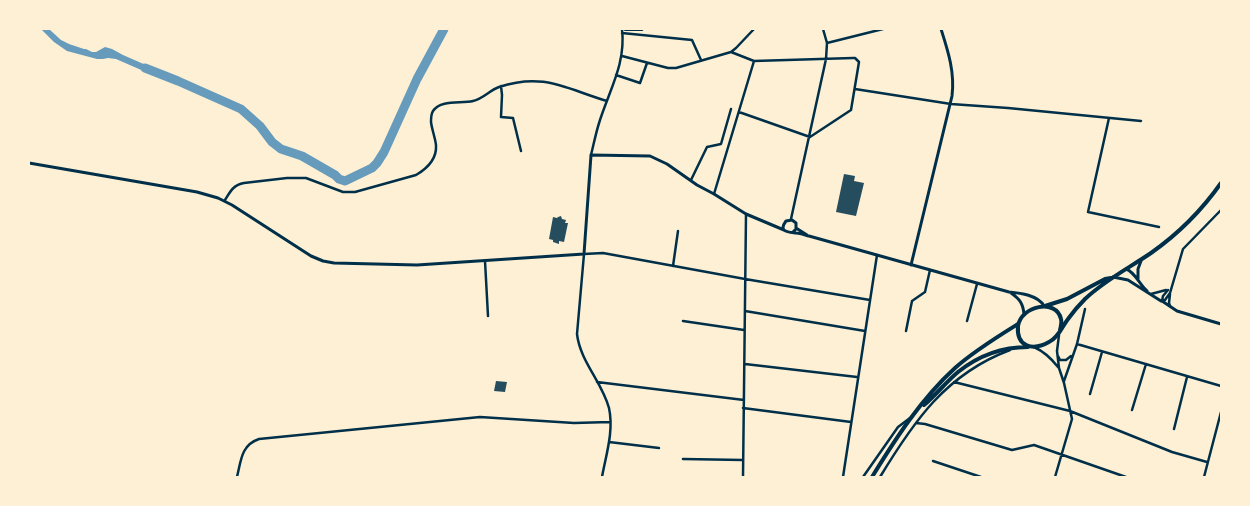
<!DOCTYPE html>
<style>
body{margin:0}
#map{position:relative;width:1250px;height:506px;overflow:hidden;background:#fdf0d5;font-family:Spectral,serif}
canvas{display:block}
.frame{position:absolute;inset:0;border:30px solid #fdf0d5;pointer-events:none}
</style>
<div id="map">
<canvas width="1250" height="506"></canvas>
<div class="frame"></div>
</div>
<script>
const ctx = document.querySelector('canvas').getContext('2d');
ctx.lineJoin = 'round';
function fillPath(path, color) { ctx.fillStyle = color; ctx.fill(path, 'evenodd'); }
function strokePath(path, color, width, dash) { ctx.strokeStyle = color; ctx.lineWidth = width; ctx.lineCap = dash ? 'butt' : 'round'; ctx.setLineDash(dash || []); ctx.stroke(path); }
const water = new Path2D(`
 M41,29H49L61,40L69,44L84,49H86L92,52H96L105,47L112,49L123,55L155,69V76L116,59L108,58L103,59H97L67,51L54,42Z`);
const river = new Path2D(`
 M145,68L178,81L241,109L260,126L272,142L281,149L302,156L335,175L339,179L345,181L372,168L377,163L384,152L417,79L444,29`);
const building = new Path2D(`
 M844,174L855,176L854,181L864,183L856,216L836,212Z
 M561,216L562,219L566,220L565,223H568L564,242L559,241V244L553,242V240L549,239L553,217L557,218L558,217Z
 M496,381L507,382L505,392L494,391Z`);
const pedestrian = new Path2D(`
 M625,29V30H642L643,29`);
const minor = new Path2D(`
 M622,33L692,40L701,60
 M827,43L883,29
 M731,52L736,48L754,29
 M622,56L668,68H676L731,52L754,61L853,58H855L859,62L851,110L810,137L739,112
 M616,75L640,83L647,63
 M501,86L502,95L501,117L513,118L521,151
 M855,89L951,104L1008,108L1141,121
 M1109,118L1088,212L1159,227
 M591,155C594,143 596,132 600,120C610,89 626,63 622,29
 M691,180L707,147L721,144L731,109
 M714,194L754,61
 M225,200C230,192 233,185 244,183L287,178H306L343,192H355L416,175C428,168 437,159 436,145C435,137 432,130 431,122C431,118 431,114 433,111C441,99 461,104 473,101C483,99 490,90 499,87C544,72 566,89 607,101
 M791,219L826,59L827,43L823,29
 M485,261L488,316
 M673,266L678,231
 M1168,290L1163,296L1162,301L1165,300L1170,293L1183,249L1221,210
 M1151,294L1166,290
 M1170,306L1169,303L1170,294
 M745,311L865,331
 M683,321L744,330
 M967,321L977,284
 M906,331L912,301L925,292L930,270
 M1077,344L1221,386
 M1034,347C1045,352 1051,358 1058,367
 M1058,356L1060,360H1066L1071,356
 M745,364L857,377
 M1064,381L1077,344L1085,309
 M597,382L744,400
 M954,382L1070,411L1172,452L1207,462
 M1090,394L1102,352
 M743,408L851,422
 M1132,410L1146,364
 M916,423L925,424L1012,450L1034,445L1126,477
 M1174,429L1187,377
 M609,442L659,448
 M683,459L743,460
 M933,461L981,477
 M237,477C241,461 241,445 259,439L480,417L574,423L610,422
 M602,477C606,455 614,431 609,408C602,382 580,361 577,334L584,254L603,253L745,279L870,300
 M743,477L746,214
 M843,477L877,255
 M863,477L898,427L910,418
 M880,477C914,421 946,374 1010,350
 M1055,477L1072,419L1064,383L1059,368L1057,351L1059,335
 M1204,477L1221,412`);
const tertiary = new Path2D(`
 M29,163L197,192L218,198L232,205L311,256L323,261L334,263L417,265L584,254L591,155L650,156L667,164L697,185L714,194L746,214L784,230
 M796,228L807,235
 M793,232L796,229V223L792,220L786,221C778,232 788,232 796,233C800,233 805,235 809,236L1009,292C1020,293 1038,295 1044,306
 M911,265L952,96C955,72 948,51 941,29
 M1126,269C1135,272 1139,284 1147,291
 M1113,277L1128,280L1161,301
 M1138,279V269L1141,261
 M1011,293C1020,299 1023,304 1024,314
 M1162,301L1177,311L1221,324`);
const secondary = new Path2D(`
 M1045,306L1067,299L1105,279L1111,278
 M1060,330C1061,326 1062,322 1061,319C1056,298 1021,306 1018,326C1016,347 1033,351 1049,342C1058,338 1062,327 1068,319C1073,312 1079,305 1085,299C1105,280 1129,268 1151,253C1178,234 1202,210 1221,183
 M924,405C936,395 946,382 958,372C978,356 1003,347 1028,347
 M872,477C896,438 921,399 955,368C974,351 997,337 1018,324`);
fillPath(water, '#669bbc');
strokePath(river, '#669bbc', 9);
fillPath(building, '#264d5e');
strokePath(pedestrian, '#003049', 2);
strokePath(minor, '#003049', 2.5);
strokePath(tertiary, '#003049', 3);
strokePath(secondary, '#003049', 4);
</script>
